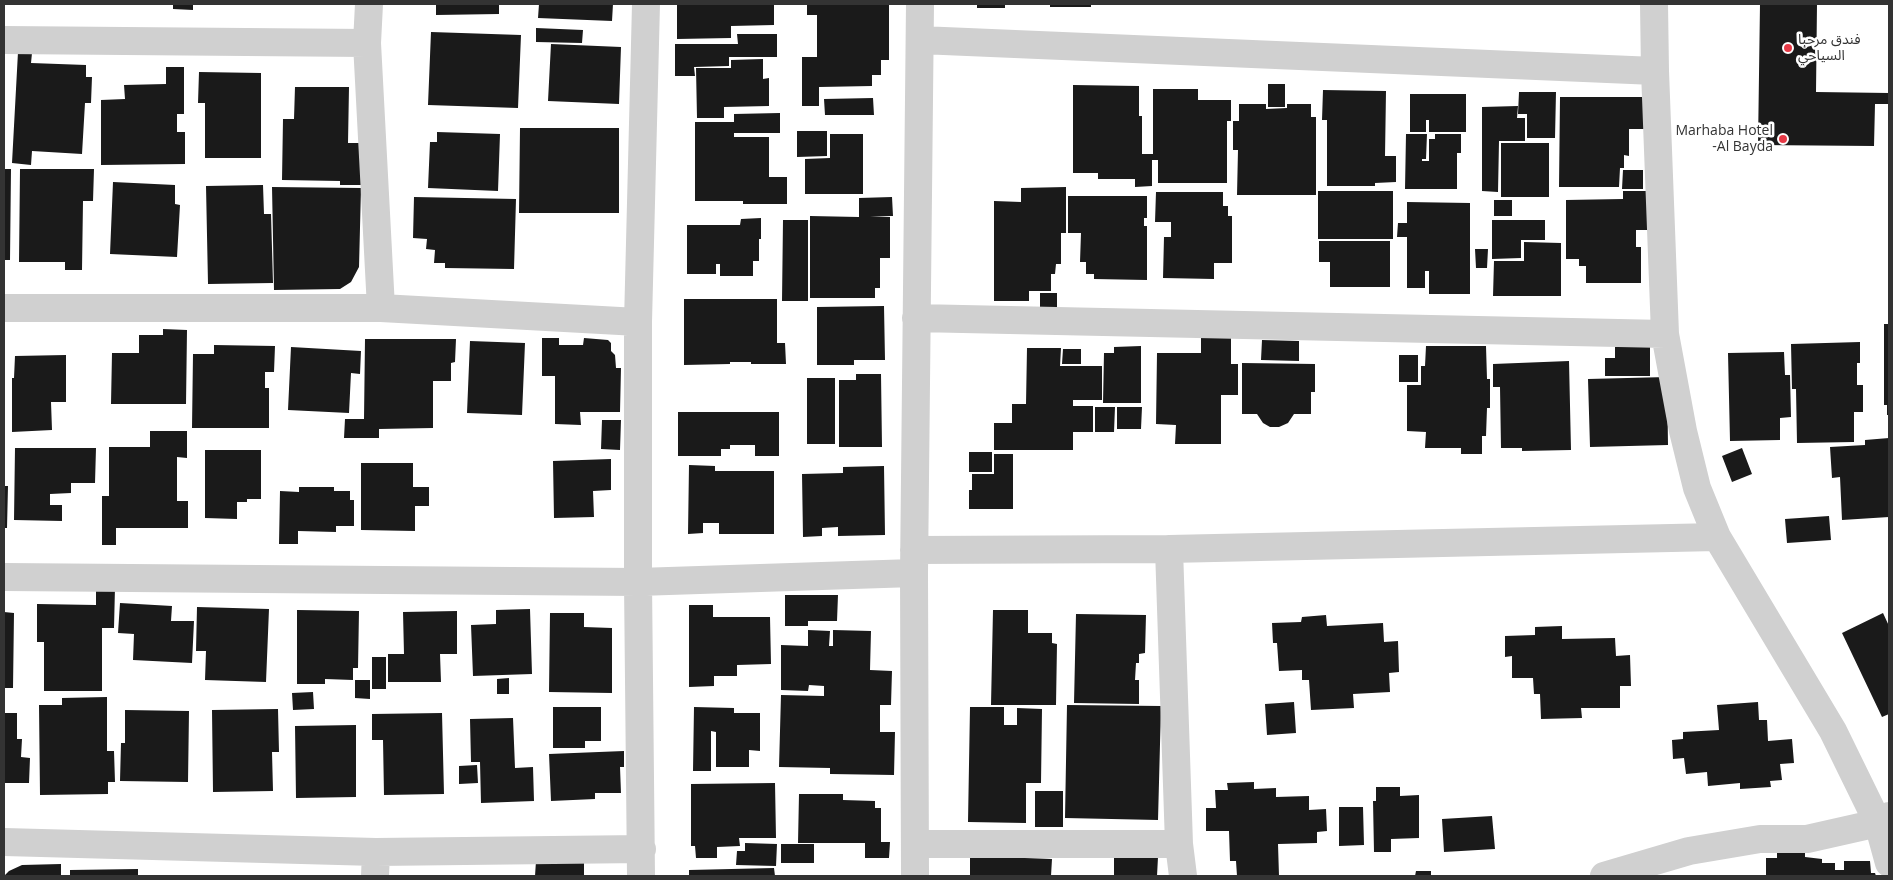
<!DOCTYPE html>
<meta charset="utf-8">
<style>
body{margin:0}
#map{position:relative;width:1893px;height:880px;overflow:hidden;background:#fff;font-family:"Open Sans",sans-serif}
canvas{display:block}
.frame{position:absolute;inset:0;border:5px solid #333;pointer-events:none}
</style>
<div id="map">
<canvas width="1893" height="880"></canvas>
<div class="frame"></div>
</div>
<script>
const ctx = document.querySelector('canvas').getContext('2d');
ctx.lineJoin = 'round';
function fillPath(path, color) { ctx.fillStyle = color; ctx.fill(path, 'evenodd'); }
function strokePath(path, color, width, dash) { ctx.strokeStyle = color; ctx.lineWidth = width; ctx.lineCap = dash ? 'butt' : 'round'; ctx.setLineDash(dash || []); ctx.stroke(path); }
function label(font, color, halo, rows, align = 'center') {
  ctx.font = font + ' "Open Sans","Noto Sans Arabic",sans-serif'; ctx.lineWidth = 5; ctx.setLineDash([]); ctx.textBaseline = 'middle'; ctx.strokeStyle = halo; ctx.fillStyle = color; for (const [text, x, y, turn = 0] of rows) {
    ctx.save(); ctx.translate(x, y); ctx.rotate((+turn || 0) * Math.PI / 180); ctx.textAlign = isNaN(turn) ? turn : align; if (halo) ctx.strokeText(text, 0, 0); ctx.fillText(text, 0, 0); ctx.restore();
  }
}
const building = new Path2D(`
 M173,4H193V10L173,9Z
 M436,4H499V14L436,15Z
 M539,4H613L612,21L538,18Z
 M677,4H774V25L731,26V38L677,39Z
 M807,4H889V60H881V75H872V86L819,87V106H802V57H817V15H807Z
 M977,4H1005V8H977Z
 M1050,4H1091V7H1050Z
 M1760,4H1817L1816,92L1889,93V104H1875L1874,146L1758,145Z
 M536,28L583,30L582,43L536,42Z
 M431,32L521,35L518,108L428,105Z
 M737,34H777V57H729V66L694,67L695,76H675V44H738Z
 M551,44L621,47L619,104L548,101Z
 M18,52L32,53L31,63L86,65V77H92L91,103H85L82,154L32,151L31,165L12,163Z
 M763,59V79L769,78V106L724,107V118H697L696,68H731V60Z
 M166,67H184V114H177V132H185V164L101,165V100L125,99L124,85L166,84Z
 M199,72L261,73V158H205V103H198Z
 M1268,84H1285V107H1268Z
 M1073,85L1139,86V116H1142V154H1153V89H1198V100H1231V121H1227V183H1158V160H1152V186L1135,187V179H1098V173H1073Z
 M295,87H349L348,143H363V185H340V181L282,180L283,119H294Z
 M1323,90L1386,91L1385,156H1396V182L1375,183V186H1327V120H1322Z
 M1519,92H1556L1555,138H1527V114H1518Z
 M1410,94H1466V132H1429V120H1426V132H1410Z
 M1560,97H1647L1650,129H1629V156L1624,155V168H1620L1619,187H1559Z
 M873,98L874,115H825L824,99Z
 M1239,104H1266V109L1287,108V104H1311V117H1316V195H1237L1238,150H1233V121H1239Z
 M1518,106L1517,118H1525V141H1499L1498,192L1482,191V107Z
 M780,113V133H734V137H769V177H787V204H743V201H695V122H734V114Z
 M520,128H619V213H519Z
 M797,131H827V156L797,157Z
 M437,132L500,134L498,191L428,188L430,142H437Z
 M830,134H863V194H805V159L830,158Z
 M1406,134H1427L1426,159H1422V161H1429V139H1435V134H1461V153H1457V189H1405Z
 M1501,143H1549V197H1501Z
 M4,169H11L10,260H4Z
 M20,169H94L93,201H83L82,270H65V262H19Z
 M1623,170H1643V189H1622Z
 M113,182L175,185V204L180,205L177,257L110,254Z
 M263,185L264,214H271L273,283L208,284L206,186Z
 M272,187L361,188L359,267L351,282L340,289L274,290Z
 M1066,187V233H1061V264H1056L1055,274H1051V291H1029V301H994V201L1021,202V188Z
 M1318,191H1393V239H1318Z
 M1623,191H1654V230H1636V247H1641V283H1586V266H1579V259H1566V200L1623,199Z
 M1156,192H1223V206H1228V216H1232V263H1214V279L1163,278L1164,237H1171V222H1155Z
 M1068,196H1147V218H1144V226H1147V280L1094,279V274H1086V262H1080L1081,233H1068Z
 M414,197L516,199L514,269L445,268V263H434L435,250L426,249L427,239L413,238Z
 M892,197L893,216H870L890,217V258H880V288H875V298H810V216L859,217V198Z
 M1494,200H1512V216H1494Z
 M1407,202L1470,203V294H1429V271H1425V288H1407V237H1397L1398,223H1407Z
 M761,218V239H759V261H753V276H720V264H716V274H687V225H740L741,219Z
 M783,220H808V301H782Z
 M1492,220H1545V240H1521V258L1492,259Z
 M1319,241H1390V287H1330V262H1319Z
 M1524,242L1561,243V296H1493L1494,261H1524Z
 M1475,249H1488L1487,268H1476Z
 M1040,293H1057V311H1040Z
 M684,299H777V343H785L786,364H751V362H730V364L684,365Z
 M884,306L885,360H854V365H817V307Z
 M1884,324H1889V415H1887V405H1884Z
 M163,329L187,330L186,404H111L112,353H139V335H163Z
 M542,338H559V345H583L584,338L608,340L611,343V351L615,355L616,368H621L620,412H580L581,425L555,424V376H542Z
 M1201,338H1231V364H1238V395H1221V444H1175L1176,425L1156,424L1157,353H1201Z
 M365,339H456L455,362L451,363V381H433V428L379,429V438H344L345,419H364Z
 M1262,340L1299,341V361L1261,360Z
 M470,341L525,343L522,415L467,413Z
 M1860,342V363H1857V385H1863V412H1854V442L1797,443L1796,389H1792L1791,344Z
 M214,345L275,346L274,372H265V388H269V428H192L193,354H214Z
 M1141,346V403H1103L1104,353H1114V347Z
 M1426,346H1486L1487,379H1490V408H1487L1486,436H1482V454H1461V448H1425L1426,432L1407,431V385H1421V366H1425Z
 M291,347L361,351L360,374L351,373L349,413L288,410Z
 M1615,347H1650V376H1605V358H1615Z
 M1027,348H1061L1060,366H1102V400H1073V406H1093V432H1073V450H994V423H1012V404H1026Z
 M1063,349H1081V364H1062Z
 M1784,352L1785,375H1790L1791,417L1780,418V440L1730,441L1728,353Z
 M66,355V402H51L52,430L12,432V378H14L15,356Z
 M1399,355H1418V382H1399Z
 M1569,361L1571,450L1522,451V448H1501L1500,387H1493V364Z
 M1242,363L1315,364V392H1311V414H1294L1288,423L1279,427H1270L1263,423L1257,414H1242Z
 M856,374H881L882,447H839V380H856Z
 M1667,377L1668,445L1590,447L1588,379Z
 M807,378H835V444H807Z
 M1095,407H1115L1114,432H1095Z
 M1117,407H1142L1141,429H1117Z
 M678,412H779V456H755V445H730V449H721V456H678Z
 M602,420H621L620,450L601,449Z
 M150,431H187V458L177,457V501H188V528H116V545H102V496H109V447H150Z
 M1889,438V517L1842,520L1840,477L1832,478L1830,447L1865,445V440Z
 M15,448H96L95,483H71V493L50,494V505H62V521L14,520Z
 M1742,448L1752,474L1732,482L1722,456Z
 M205,450H261V499H247V502H237V519L205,518Z
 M969,452H992V472H969Z
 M994,454H1013V509H969V490H972V474H994Z
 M611,459V490L593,491L594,517L554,518L553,461Z
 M361,463H413V487H429V506H415V531L361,530Z
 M689,465L715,466V471H774V534H719V523H703V533L688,534Z
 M884,466L885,535L838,536V527L822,528V536L803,537L802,474L843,473V467Z
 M4,486H8L7,528H4Z
 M299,487H334V491H350V500H354V526H336V532L298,531V544H279L280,491L299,492Z
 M1829,516L1831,540L1787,543L1785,519Z
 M96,587H115L114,628H102V691H44V642H37V604L96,605Z
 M785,595H838L837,621H808V626H785Z
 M120,603L172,606L171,621H194L192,663L133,660L134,634L118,633Z
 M689,605H713V617H770L771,664L737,665V676H714V686L689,687Z
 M197,607L269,609L266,682L205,680L206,651H196Z
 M530,609L532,674L473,676L471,625L496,624V610Z
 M297,610L359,611L358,668H353V680L325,679V684H297Z
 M993,610H1028V633H1052V643L1057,644L1056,705H991Z
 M457,611V654H440L441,682H388V654H404L403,612Z
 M4,612L14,613L13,688H4Z
 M550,613H584V627L612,628V693L549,692Z
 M1883,613L1889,626V714L1882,717L1842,633Z
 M1076,614L1146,615L1145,653L1139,654V663H1136L1135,680H1139V704L1074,703Z
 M1326,615L1327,626L1383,623L1384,642L1398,641L1399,672L1389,673L1390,692L1353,694L1354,708L1311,710L1309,680H1302V670L1279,671L1277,643H1273L1272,623L1301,622L1302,617Z
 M1562,626V639L1615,638L1616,656L1630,655L1631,686H1620V708H1581L1582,718L1541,719L1540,694H1534L1533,678H1512V656L1505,657V636L1535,635V627Z
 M808,630L830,631L829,646H833V630L871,631L870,670L892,671L891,705H880V732H895L894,775L830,774V768L779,767L781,695L824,696V686L809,685L808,691L781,690V645L808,646Z
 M372,657H386V689H372Z
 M509,678V694H497V679Z
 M355,680H370V699L355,698Z
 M313,692L314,709L293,710L292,693Z
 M107,697V751H114L115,782H108V794L40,795L39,705H62V698Z
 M1294,702L1296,733L1267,735L1265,704Z
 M1758,702L1759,720H1767L1768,741L1792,739L1794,763L1780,764L1782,780L1770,781L1771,787L1740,789V783L1708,786L1707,772L1686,774L1684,758L1673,759L1672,740L1683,739V732L1719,730L1717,705Z
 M1067,705L1161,706L1158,820L1065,818Z
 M553,707H601V741H585V748H553Z
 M694,707L734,708V713H760V751L749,750V767H716V732L711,731V771H693Z
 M970,707H1004V725H1017V708L1042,709L1041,783H1026V823L968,822Z
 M278,709L279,752H272L273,791L213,792L212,710Z
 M125,710L189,711L188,782L120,781L121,743H125Z
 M4,713H17V739H22L21,757L30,758L29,783H4Z
 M442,713L444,794L384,795L383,740H372V714Z
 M513,718L515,768L533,767L534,801L481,803L480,762H471L470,719Z
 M356,725V797L296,798L295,726Z
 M624,751V767H620L621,793H595V799L551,801L549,754Z
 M477,765L478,783L459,784V766Z
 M1254,782V789L1276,788V797L1309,796V810L1326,809L1327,831L1317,832V843L1278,844L1279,876H1237L1236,861H1230L1229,831H1206V808H1216L1215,790H1228L1227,783Z
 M775,783L776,838H739L740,846L717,847V858H696L695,846H691V784Z
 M1376,787H1400V796L1419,795V838L1391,839V852H1374L1373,801H1376Z
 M1035,791H1063V827H1035Z
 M799,794H843V800L875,801V808H881V842H890L889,858H865V843H798Z
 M1339,807H1363L1364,845L1339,846Z
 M1492,816L1495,849L1444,852L1442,819Z
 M745,843L777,844L776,866L736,865L737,851H745Z
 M781,844H814V863H781Z
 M1805,850V857L1822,859V863H1835V870H1844V861H1870L1871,873H1875L1876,876H1766V858H1777V851Z
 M970,856L1052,859L1051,876H970Z
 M1114,856L1158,857L1157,876H1114Z
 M536,861L584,862V876H535Z
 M61,864V876H4L9,871L22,865Z
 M774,868L775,876H689V870Z
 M138,869V876H70V870Z
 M1416,871H1431V876H1415Z`);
const minor = new Path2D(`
 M369,4L367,43L381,308
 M1654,4L1655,71L1665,334L1683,431L1697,488L1717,537L1833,731L1878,823L1889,863
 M4,40L367,43
 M920,40L1655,71
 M4,308H381L638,322
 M916,318L1665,334
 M1169,549L1179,844L1183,876
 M914,550L1169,549L1717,537
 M4,577L638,582L914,573
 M4,842L376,852L642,849
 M915,844H1179
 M375,876L376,852
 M641,876L638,582V322L646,4
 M915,876L914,573L920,4
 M1604,876L1689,851L1760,839H1807L1878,823L1889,816`);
const markers = [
 [1788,48,5,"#e63946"],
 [1783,139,5,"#e63946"]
];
const poiNames = [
 ["فندق مرحبا",1798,40],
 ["السياحي",1798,56],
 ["Marhaba Hotel",1773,131,"right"],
 ["-Al Bayda",1773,147,"right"]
];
fillPath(building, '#1a1a1a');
strokePath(minor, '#d0d0d0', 28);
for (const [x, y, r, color] of markers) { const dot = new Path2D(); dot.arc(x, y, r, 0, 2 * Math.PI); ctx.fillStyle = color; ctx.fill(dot); strokePath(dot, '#fff', 2); }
label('14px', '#333', '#fff', poiNames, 'left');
</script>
